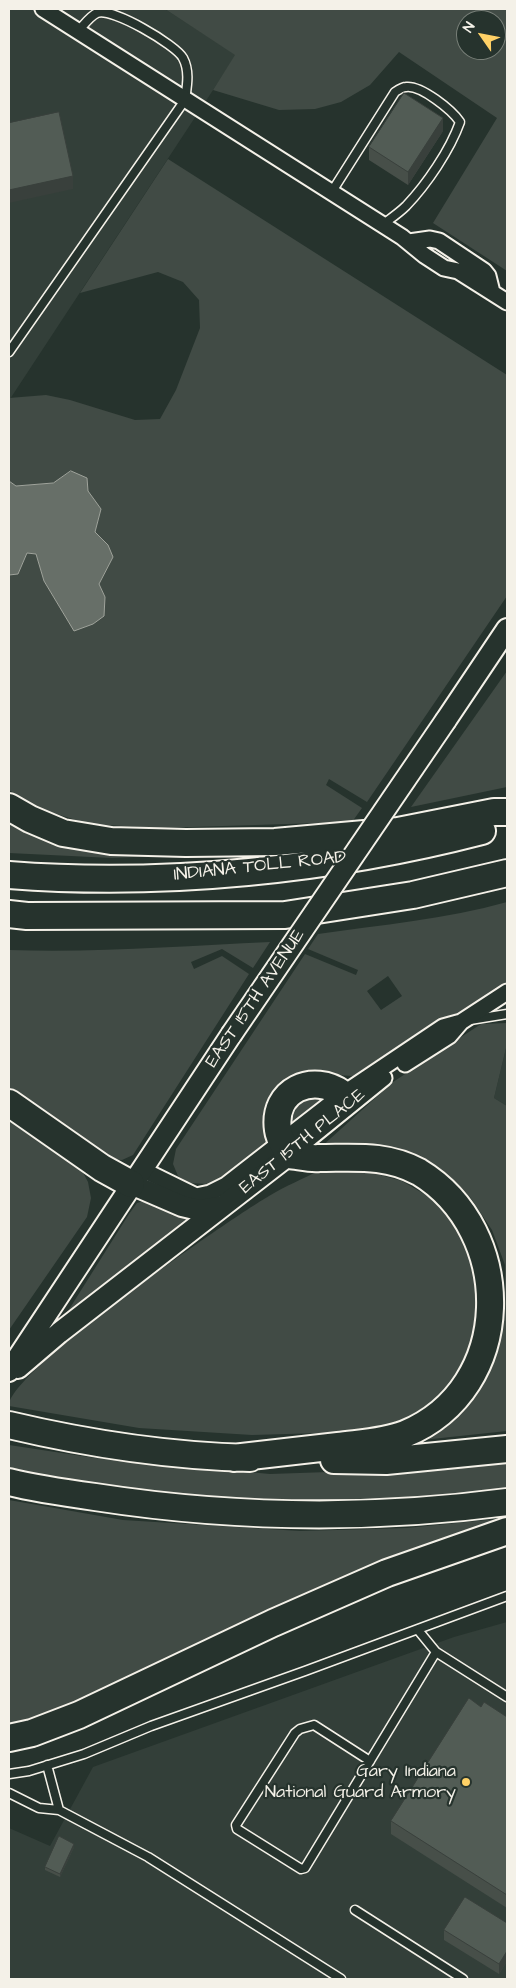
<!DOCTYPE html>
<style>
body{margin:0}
#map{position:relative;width:516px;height:1988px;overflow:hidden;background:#26332d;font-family:"Architects Daughter",sans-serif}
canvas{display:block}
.frame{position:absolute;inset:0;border:10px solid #f4f1e8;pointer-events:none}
.north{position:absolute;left:456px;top:10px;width:50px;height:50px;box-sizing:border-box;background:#26332d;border:1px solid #787f78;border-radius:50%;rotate:303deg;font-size:14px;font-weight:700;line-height:20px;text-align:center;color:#f4f1e8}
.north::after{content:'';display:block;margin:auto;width:18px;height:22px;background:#ffd166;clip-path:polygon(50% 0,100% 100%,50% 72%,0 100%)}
</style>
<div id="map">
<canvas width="516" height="1988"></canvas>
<div class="frame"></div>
<div class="north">N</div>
</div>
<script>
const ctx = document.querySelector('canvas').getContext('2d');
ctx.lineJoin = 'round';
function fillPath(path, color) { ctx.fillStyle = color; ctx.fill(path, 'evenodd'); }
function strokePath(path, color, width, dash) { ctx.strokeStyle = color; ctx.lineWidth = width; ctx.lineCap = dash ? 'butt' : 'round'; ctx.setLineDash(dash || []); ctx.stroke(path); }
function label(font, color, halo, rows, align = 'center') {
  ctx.font = font + ' "Architects Daughter",sans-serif'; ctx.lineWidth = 4.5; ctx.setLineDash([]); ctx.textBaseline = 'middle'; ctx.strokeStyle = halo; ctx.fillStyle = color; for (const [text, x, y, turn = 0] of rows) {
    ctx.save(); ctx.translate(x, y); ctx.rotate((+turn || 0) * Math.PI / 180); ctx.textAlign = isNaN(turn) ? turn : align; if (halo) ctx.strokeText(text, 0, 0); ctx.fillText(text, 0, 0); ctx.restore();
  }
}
const built = new Path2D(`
 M9,9H165L236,55L10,399L9,398Z
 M507,1044V1106L494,1098Z
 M507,1622V1979H9V1828L50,1846L93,1767L454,1637Z`);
const green = new Path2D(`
 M165,9H507V271L433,223L497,118L399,52L370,85L341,102L315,109L279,110L213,90L235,55ZM466,20H496V50H466Z
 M168,159L507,375V596L367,802L329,779L326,785L362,808L352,822L159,828L89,824L37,808L9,790V575L18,574L27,553L36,554L44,581L74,630L105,597L99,584L113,557L108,545L95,532L101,509L71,471L53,483L16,486L9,481V398L46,395L70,400L135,420L160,419L176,390L200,328L199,300L183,282L158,272L80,293Z
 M507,671V787L411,807Z
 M9,815L177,855L112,858L9,853Z
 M507,902V983L457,1013L439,1020L353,1076L319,1074L302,1077L271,1142L223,1179L208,1184L188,1183L178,1176L173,1164L176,1149L305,954L356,975L358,970L308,949L318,934C381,925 446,919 507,902ZM388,976L402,996L381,1010L367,991Z
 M270,942L253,968L222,949L191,962L194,969L222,956L249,974L133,1155L122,1160L108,1159L9,1090V950C96,953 183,946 270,942Z
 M507,1023V1044L494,1098L507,1106V1431L413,1441L477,1386L495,1356L505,1306V1265L492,1230L470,1197L442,1174L406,1154L362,1144L321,1147L393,1082L481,1024Z
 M330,1096L287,1129L286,1116L298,1098Z
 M9,1118L80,1167L88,1182L91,1198L87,1217L9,1330Z
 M320,1170H362L402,1181L436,1201L458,1222L472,1250L483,1310L463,1371L448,1388L423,1408L391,1427L356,1432L252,1435L139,1428L9,1406C9,1371 231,1218 269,1196C285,1186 303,1179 320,1170Z
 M147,1200L171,1214L189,1217L192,1223L72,1315L68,1311L129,1214L137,1203Z
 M9,1445L95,1458L270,1474L417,1469L507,1460V1493L334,1505L170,1496L9,1473Z
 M9,1500L123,1520L300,1531L407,1528L507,1518L50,1717L9,1726Z`);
const water = new Path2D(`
 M71,471L87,478L88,491L101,509L95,532L108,545L113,557L99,584L105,597L104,616L93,624L74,631L44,581L36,554L27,553L18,574L9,575V481L16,486L53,483Z`);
const lane = new Path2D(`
 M331,193L395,92C398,90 403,87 406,87C421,85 452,110 460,122C450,150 427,184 406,206C399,213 390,219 382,225
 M9,352L185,100C187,86 190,71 183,58C176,45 112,7 97,13C90,16 83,26 77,32
 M470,1020L507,1014
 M436,1652L507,1697
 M370,1761L314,1725L300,1729L295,1733L236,1825L237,1829L301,1869L305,1868L436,1652L418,1630
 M47,1765L59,1810
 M9,1774L29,1771L84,1754L151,1726L305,1671L507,1596
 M9,1793L39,1808L59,1810L148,1857L341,1979
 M355,1910L463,1979`);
const street = new Path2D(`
 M43,9L402,237L424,255L444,268L458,271L507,302
 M409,242L430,239L439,241L484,271L488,276L492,292
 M405,1064L449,1036L461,1022
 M289,1155L384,1078
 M141,1169L196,1196L210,1193L226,1185L343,1094L443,1027L461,1022L507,992`);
const secondary = new Path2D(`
 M446,720L507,629
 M131,1184L182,1206L199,1210L223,1206L289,1155
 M18,1368L59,1333L223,1206
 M9,1371L231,1035`);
const highway = new Path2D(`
 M9,807L30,819L63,833L111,841L186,843L275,842L398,831L494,812H507
 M9,875C164,887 332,870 482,831
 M9,914L27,916L285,915L413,895L507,873
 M9,1103L102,1168L131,1184
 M9,1425C85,1443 172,1456 250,1458
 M233,1458C268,1454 303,1450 338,1446C360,1443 385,1442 405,1434C516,1388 516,1231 419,1172C386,1154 355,1158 319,1158C310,1159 299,1156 289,1155C285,1147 279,1139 278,1130C272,1090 313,1072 343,1094
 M334,1460L386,1461L507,1449
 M9,1482C37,1489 66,1493 95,1497C231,1518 371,1520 507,1502
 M9,1738L32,1733L79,1715L273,1623L387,1573L507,1531`);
const secondaryBridge = new Path2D(`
 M231,1035L446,720`);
const wall = new Path2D(`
 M443,131L408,185L369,160V147Z
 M481,1707L507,1717V1908L391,1834V1821Z
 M74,1847L60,1877L45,1870V1867Z
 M507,1923V1961L499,1974L444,1940V1930Z`);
const shadedWall = new Path2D(`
 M443,118V131L408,185V172Z
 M73,176V189L9,203V190Z
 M74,1844V1847L60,1877V1874Z
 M507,1951V1961L499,1974V1964Z`);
const building = new Path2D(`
 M404,93L443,118L408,172L369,147Z
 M59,112L73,176L9,190V123Z
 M469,1698L481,1707L484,1702L507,1717V1895L391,1821Z
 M59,1836L74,1844L60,1874L45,1867Z
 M465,1897L507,1923V1951L499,1964L444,1930Z`);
const markers = [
 [466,1782,5,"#ffd166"]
];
const streetNames = [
 ["INDIANA TOLL ROAD",260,867,-6],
 ["EAST 15TH AVENUE",256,999,-56],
 ["EAST 15TH PLACE",303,1142,-39]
];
const poiNames = [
 ["Gary Indiana",456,1772],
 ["National Guard Armory",456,1793]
];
fillPath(built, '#333f39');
fillPath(green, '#414b45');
fillPath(water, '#676f68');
strokePath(water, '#9fa39b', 1);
strokePath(lane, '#f4f1e8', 11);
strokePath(street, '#f4f1e8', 19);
strokePath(secondary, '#f4f1e8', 24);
strokePath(highway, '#f4f1e8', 30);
strokePath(lane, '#26332d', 8);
strokePath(street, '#26332d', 15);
strokePath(secondary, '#26332d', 20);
strokePath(highway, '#26332d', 26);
strokePath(secondaryBridge, '#f4f1e8', 24, []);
strokePath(secondaryBridge, '#26332d', 20);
fillPath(wall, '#474f49');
fillPath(shadedWall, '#39403c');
fillPath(building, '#525c55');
strokePath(building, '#39403c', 1);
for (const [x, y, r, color] of markers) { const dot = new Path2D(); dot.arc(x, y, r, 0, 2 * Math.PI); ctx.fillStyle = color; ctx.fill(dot); strokePath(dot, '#26332d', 2); }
label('18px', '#f4f1e8', '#26332d', streetNames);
label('18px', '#f4f1e8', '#26332d', poiNames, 'right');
</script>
